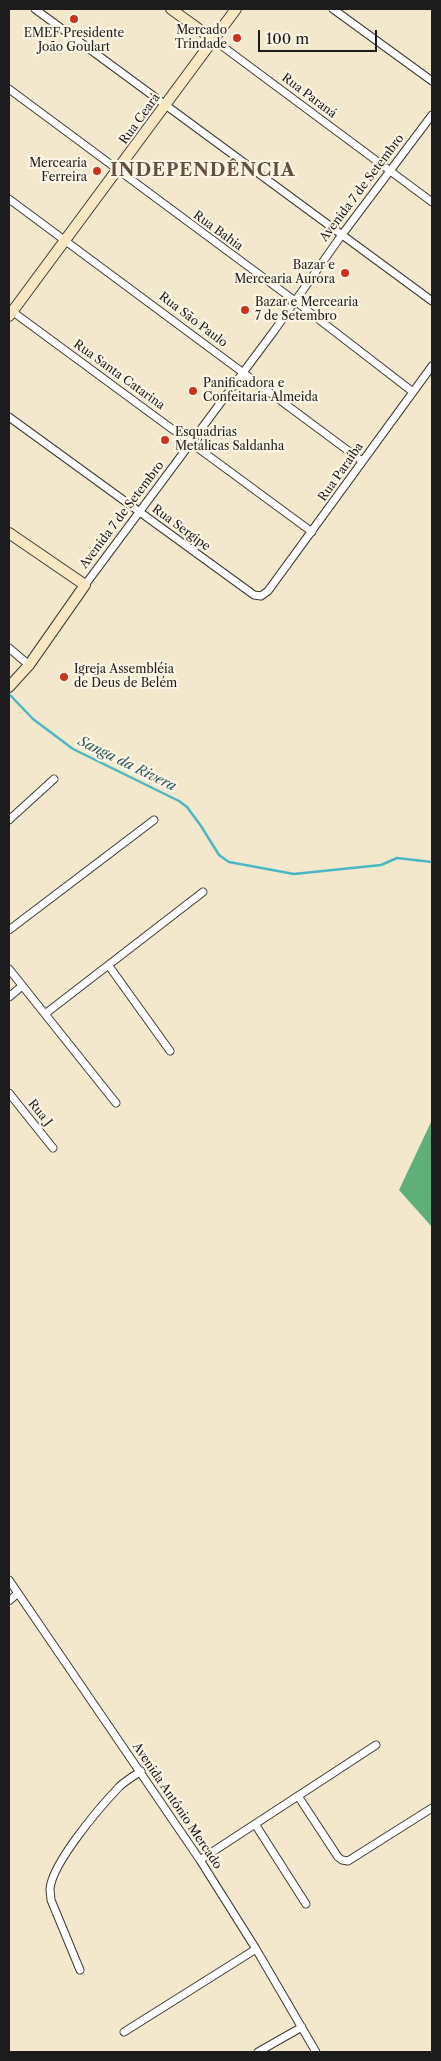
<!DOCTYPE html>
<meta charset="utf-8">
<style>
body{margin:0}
#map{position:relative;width:441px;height:2061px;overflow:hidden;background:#f3e8cc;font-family:"Libre Caslon Text",serif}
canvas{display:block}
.frame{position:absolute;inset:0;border:10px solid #1c1c1c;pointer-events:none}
.scale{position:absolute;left:258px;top:30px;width:119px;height:22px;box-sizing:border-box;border:2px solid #1c1c1c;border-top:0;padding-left:6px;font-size:15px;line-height:18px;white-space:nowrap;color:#1c1c1c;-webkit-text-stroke:4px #fcf5e5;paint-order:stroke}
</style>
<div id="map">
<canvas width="441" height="2061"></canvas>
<div class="frame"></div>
<div class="scale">100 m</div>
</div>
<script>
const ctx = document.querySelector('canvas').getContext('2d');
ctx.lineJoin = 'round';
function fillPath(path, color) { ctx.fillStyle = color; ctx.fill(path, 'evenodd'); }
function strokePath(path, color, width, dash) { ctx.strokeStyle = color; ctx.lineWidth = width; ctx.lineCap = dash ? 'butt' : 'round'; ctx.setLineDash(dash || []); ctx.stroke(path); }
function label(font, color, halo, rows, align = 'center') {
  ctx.font = font + ' "Libre Caslon Text",serif'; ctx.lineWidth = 4.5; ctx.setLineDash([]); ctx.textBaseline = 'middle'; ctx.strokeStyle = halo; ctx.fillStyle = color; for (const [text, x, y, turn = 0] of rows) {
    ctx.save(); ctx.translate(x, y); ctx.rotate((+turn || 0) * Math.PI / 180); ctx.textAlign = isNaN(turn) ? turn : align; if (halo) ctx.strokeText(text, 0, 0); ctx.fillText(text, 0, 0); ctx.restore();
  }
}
const forest = new Path2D(`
 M432,1120V1227L399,1190Z`);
const stream = new Path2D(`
 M9,694L33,719L73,749L179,801L187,807L201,826L219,855L229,862L294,874L381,865L397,858L432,862`);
const street = new Path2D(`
 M35,9L432,301
 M333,9L432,81
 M214,40L432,202
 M9,89L295,301L413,392
 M9,199L362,461
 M9,309L312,532
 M9,417L254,595L261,596L268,591L432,366
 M85,585L274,331L341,236L432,115
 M9,648L29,665
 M9,820L54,779
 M9,930L154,820
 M109,966L170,1051
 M9,969L116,1103
 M9,997L22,986
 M45,1014L203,892
 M9,1093L53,1148
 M9,1580L200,1860L256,1949L316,2052
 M9,1601L18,1593
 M298,1796L338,1857L342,1860L348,1861L432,1808
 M255,1824L306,1904
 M200,1860L376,1745
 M80,1970L51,1900C51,1897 50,1892 50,1889C52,1863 100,1807 119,1787C125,1781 134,1776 141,1771
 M124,2032L256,1949
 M258,2052L302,2027`);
const secondary = new Path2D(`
 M171,9L214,40
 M9,316L236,9
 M9,533L85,585L29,665L9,687`);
const markers = [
 [74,19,5,"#c8321e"],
 [237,38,5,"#c8321e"],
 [97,171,5,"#c8321e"],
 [345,273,5,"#c8321e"],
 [245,310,5,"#c8321e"],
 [193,391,5,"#c8321e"],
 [165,440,5,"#c8321e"],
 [64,677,5,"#c8321e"]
];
const poiNames = [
 ["Mercado",227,31,"right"],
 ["Trindade",227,45,"right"],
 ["EMEF Presidente",74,34,"center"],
 ["João Goulart",74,48,"center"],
 ["Mercearia",87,164,"right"],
 ["Ferreira",87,178,"right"],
 ["Bazar e",335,266,"right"],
 ["Mercearia Aurora",335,280,"right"],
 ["Bazar e Mercearia",255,303],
 ["7 de Setembro",255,317],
 ["Panificadora e",203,384],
 ["Confeitaria Almeida",203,398],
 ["Esquadrias",175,433],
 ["Metálicas Saldanha",175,447],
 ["Igreja Assembléia",74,670],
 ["de Deus de Belém",74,684]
];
const streetNames = [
 ["Rua Paraná",309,96,37],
 ["Rua Ceará",140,119,-54],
 ["Avenida 7 de Setembro",362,188,-53],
 ["Rua Bahia",218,231,36],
 ["Rua São Paulo",193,320,37],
 ["Rua Santa Catarina",119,375,36],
 ["Rua Paraíba",341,472,-55],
 ["Avenida 7 de Setembro",122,515,-53],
 ["Rua Sergipe",181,528,36],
 ["Rua J",40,1113,51],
 ["Avenida Antônio Mercado",177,1806,56]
];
const waterNames = [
 ["Sanga da Rivera",127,764,26]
];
const districtNames = [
 ["INDEPENDÊNCIA",203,171]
];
fillPath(forest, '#60af7a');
strokePath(stream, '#4ab7c6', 2.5);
strokePath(street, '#3c3b36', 9);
strokePath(secondary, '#3c3b36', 12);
strokePath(street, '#fff', 7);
strokePath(secondary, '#f7e8c3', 10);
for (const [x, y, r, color] of markers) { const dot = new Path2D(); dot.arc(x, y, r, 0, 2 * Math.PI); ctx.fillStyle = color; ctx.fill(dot); strokePath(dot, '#fcf5e5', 2); }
label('12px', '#1c1c1c', '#fcf5e5', poiNames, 'left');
label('12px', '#1c1c1c', '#fcf5e5', streetNames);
label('italic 14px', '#2e5a60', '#fcf5e5', waterNames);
ctx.letterSpacing = '1px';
label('bold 18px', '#654e3d', '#fcf5e5', districtNames);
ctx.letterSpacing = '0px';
</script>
